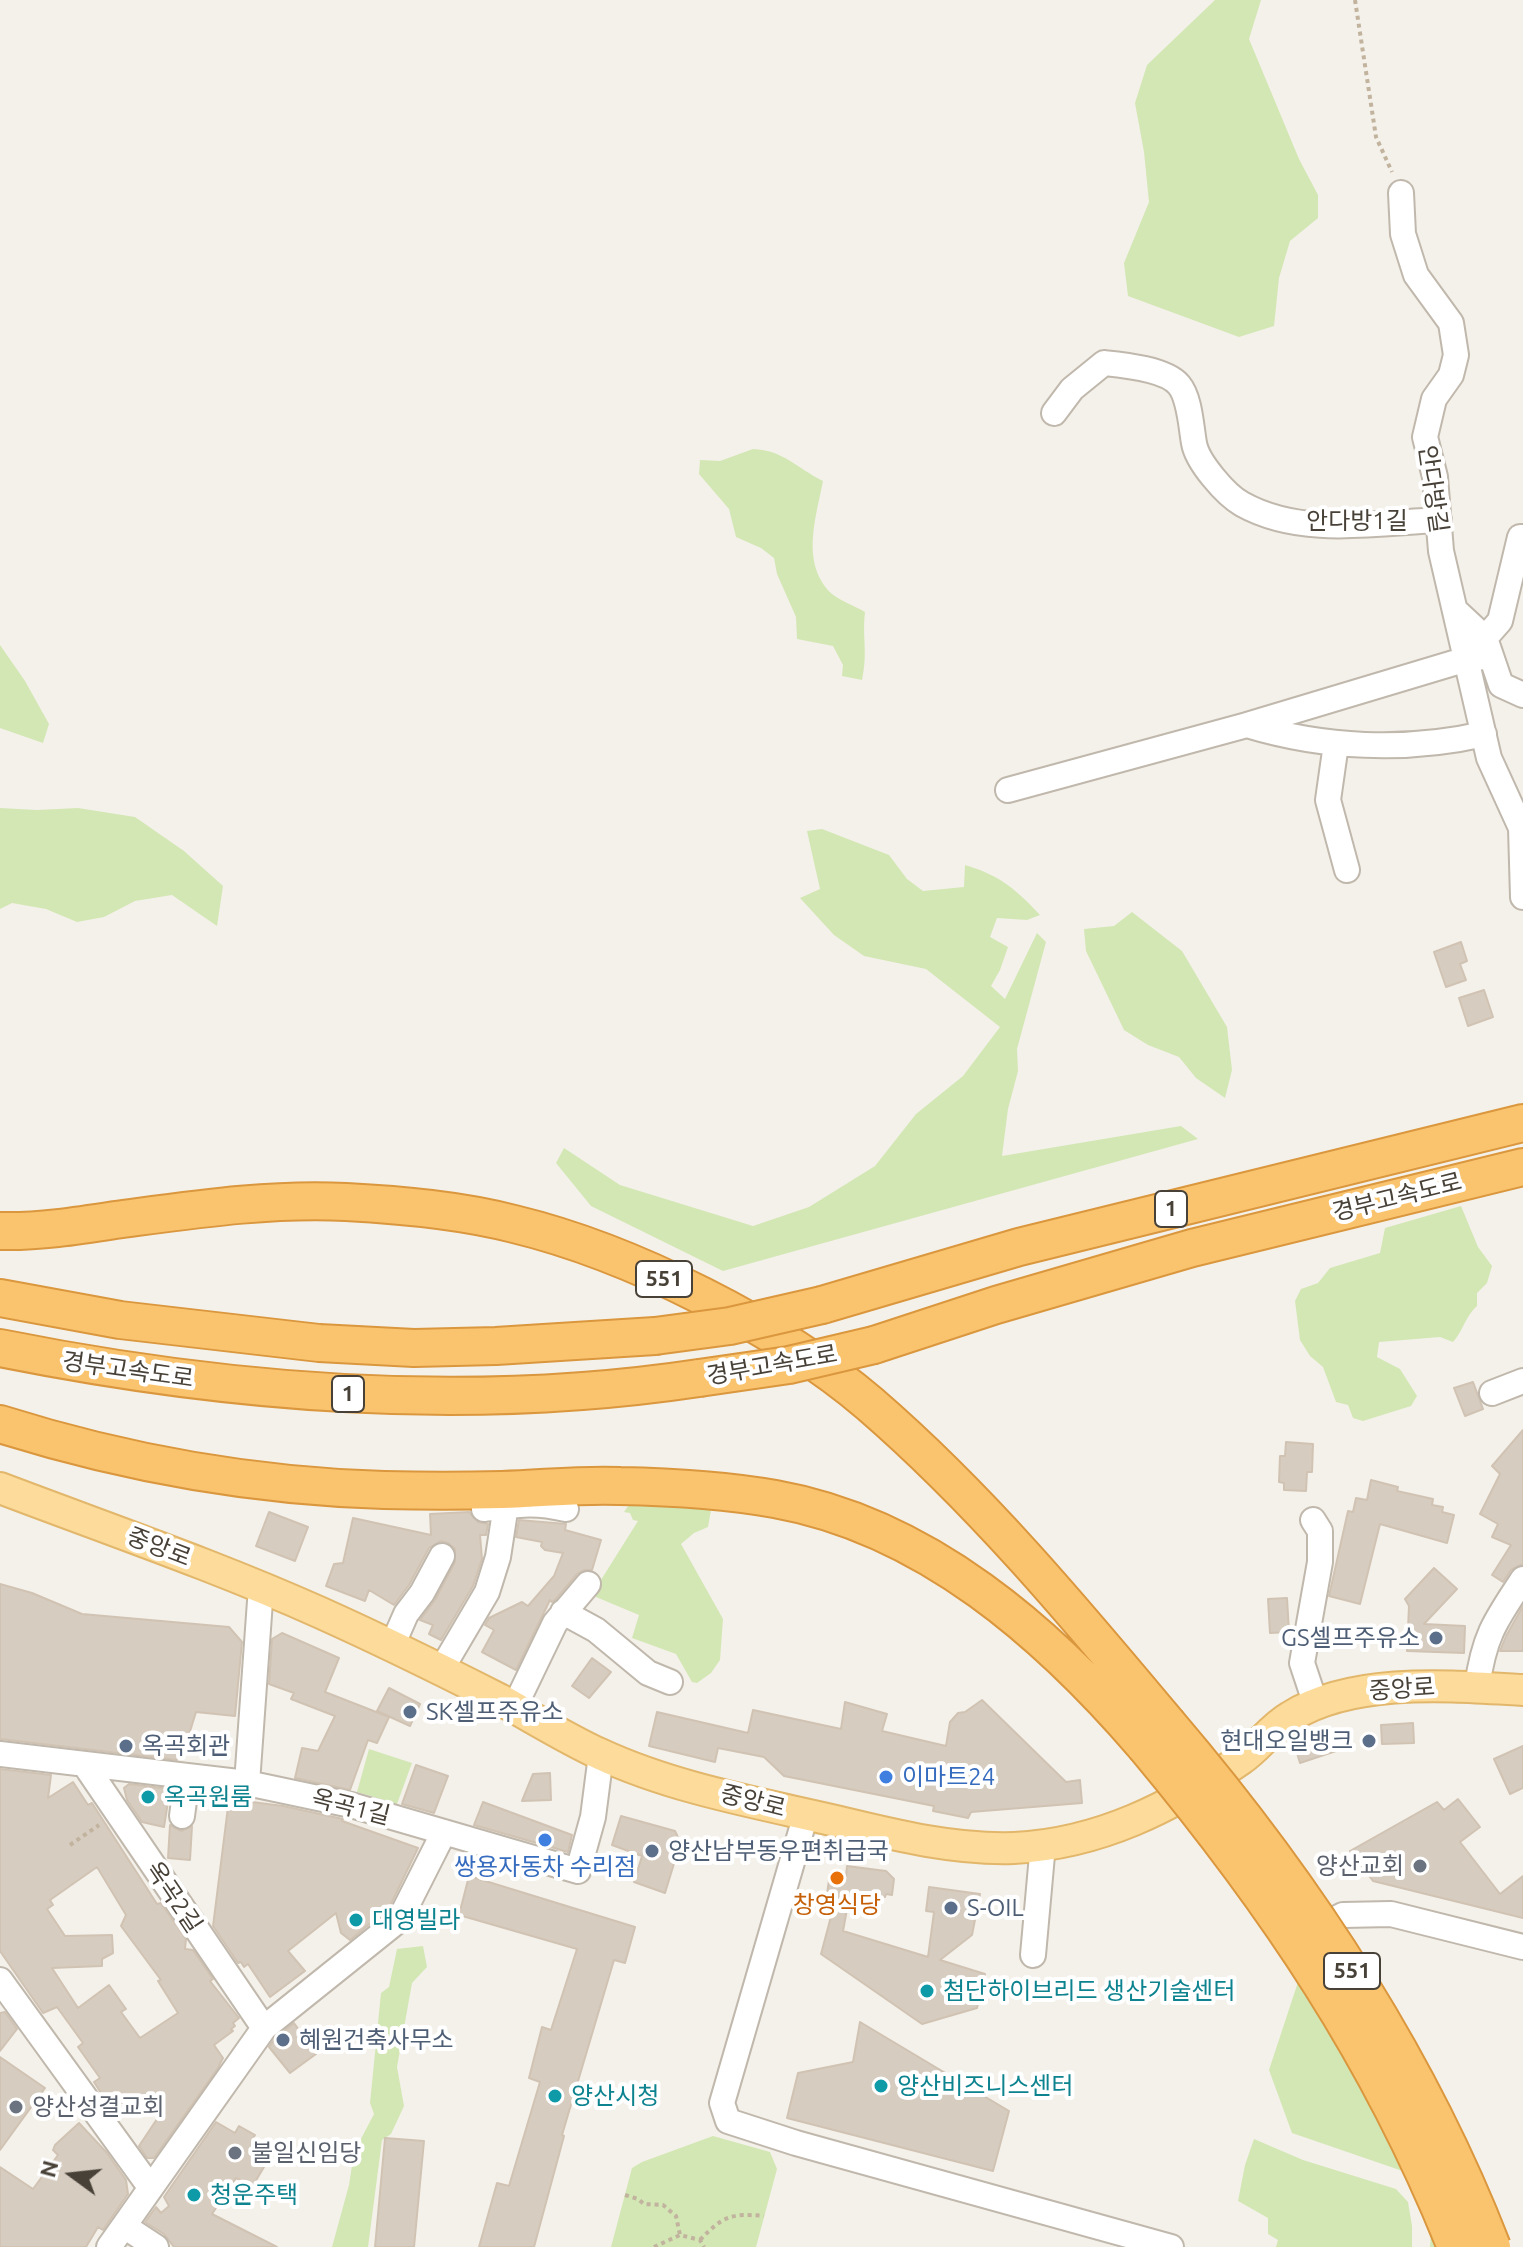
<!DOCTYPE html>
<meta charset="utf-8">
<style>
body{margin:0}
#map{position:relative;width:1523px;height:2247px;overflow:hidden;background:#f4f1ea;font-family:Ubuntu,sans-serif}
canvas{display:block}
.north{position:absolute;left:32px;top:2135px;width:80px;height:80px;-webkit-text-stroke:6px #fff;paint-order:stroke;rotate:285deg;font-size:22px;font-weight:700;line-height:32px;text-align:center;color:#484138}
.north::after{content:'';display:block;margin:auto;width:28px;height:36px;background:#484138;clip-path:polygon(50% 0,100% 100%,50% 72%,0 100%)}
</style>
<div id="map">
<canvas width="1523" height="2247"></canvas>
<div class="north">N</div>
</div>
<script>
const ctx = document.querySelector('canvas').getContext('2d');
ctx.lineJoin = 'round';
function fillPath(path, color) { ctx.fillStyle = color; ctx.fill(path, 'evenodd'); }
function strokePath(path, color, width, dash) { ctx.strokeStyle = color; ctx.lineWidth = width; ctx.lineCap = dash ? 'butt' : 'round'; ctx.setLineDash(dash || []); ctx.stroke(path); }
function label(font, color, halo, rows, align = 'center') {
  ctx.font = font + ' Ubuntu,"Noto Sans KR",sans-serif'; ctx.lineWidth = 8; ctx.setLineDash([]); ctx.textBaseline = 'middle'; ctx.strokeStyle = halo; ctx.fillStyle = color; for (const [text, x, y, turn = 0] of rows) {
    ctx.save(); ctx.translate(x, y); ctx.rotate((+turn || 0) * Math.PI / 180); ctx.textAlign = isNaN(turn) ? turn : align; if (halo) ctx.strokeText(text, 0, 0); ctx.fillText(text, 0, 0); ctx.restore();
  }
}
const green = new Path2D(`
 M1215,0H1261L1249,39L1299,159L1318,195V218L1290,241L1279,278L1274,326L1239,337L1128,296L1124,263L1149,202L1144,152L1135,103L1147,65Z
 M753,449C783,450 797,468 823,481C816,518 800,564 832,594C841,601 855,606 865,612C862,638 868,652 862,680L842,676L843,665L833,646L797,639L796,617L777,574L774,558L761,548L736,537L729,509L699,474L700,460L720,461Z
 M0,645L25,681L49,724L43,743L0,728Z
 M78,808L135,817L184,851L223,886L217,926L172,895L135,901L104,917L77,922L46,909L12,903L0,909V808L37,810Z
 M822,829L889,855L907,879L923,891L964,887L965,865C999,875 1016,889 1040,915L1027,920L997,918L990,937L1008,947L1000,970L991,986L1005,999L1037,933L1046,942L1017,1049L1018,1071L1008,1109L1002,1156L1181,1126L1198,1139L723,1271L591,1206L556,1163L564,1148L620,1185L753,1226L809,1207L875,1166L916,1114L963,1076L1000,1027L926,969L864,956L834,935L800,898L820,889L807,831Z
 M1132,912L1182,951L1227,1027L1232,1070L1225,1098L1196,1078L1179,1057L1148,1045L1124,1030L1086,951L1084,929L1114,926Z
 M1461,1206L1478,1247L1492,1266L1487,1283L1477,1293V1306C1466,1315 1463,1331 1453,1342L1440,1337L1379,1342L1377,1357L1400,1369L1417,1396L1411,1406L1363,1421L1353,1418L1348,1405L1336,1402L1323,1367L1310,1356L1300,1340L1295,1301L1301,1289L1318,1283L1330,1268L1380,1253L1385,1228Z
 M642,1502L691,1505L711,1510L708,1527L694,1533L681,1544L723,1619L720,1660L711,1673L697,1683L692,1682L676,1654L632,1638L639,1615L596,1597L594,1591L638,1521L633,1520L630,1513L624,1512L629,1505Z
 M369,1749L412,1763L397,1804L357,1792Z
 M423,1946L427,1967L412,1983L397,2067L404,2106L391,2134L382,2140L368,2247H332L349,2185L354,2152L374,2114L370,2103L381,1993L389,1987L397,1949Z
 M1325,1953L1452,2247H1430L1433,2203L1420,2177L1292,2133L1269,2070L1299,1979Z
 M713,2136L770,2152L777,2169L756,2247H611L632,2168L642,2162Z
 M1254,2139L1303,2160L1396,2189L1408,2202L1412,2226V2247H1276L1278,2240L1268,2234V2218L1238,2201L1245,2165Z`);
const building = new Path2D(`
 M1461,942L1467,961L1460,964L1466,980L1446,987L1434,952Z
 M1484,990L1493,1017L1468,1026L1459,998Z
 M1473,1382L1483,1409L1465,1416L1454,1388Z
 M1523,1430V1564L1511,1570L1503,1582L1492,1575L1511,1545L1492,1537L1498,1524L1480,1514L1500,1474L1492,1466Z
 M1286,1442L1313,1444L1312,1472H1307L1306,1491L1284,1490V1483L1279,1482L1280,1456H1285Z
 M1371,1480L1398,1487L1397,1491L1433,1499L1432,1505L1443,1507L1442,1512L1454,1515L1447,1543L1380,1524L1360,1604L1329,1596L1348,1511L1353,1512L1356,1498L1367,1500Z
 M269,1512L308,1527L295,1561L256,1546Z
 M469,1512L478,1522L488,1524L486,1535H480L482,1559L473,1586L441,1640L429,1634L433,1625L420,1620L435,1600L455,1562V1549L448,1543L441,1541L429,1548L409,1585L394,1605L369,1590L365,1601L326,1586L334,1564L343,1563L353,1518L431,1535L430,1514Z
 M519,1520L566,1524L565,1530L601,1540L592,1570H584L577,1574L556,1599L552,1602L550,1600L516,1670L482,1652L494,1630L485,1625L489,1618L522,1602L528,1606L554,1576L563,1553L545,1550L541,1546L542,1542L516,1537Z
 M1434,1568L1457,1589L1424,1624L1465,1626L1464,1653L1407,1651L1409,1606L1405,1599Z
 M0,1584L32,1593L82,1614L229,1627L242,1642L235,1716L196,1712L187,1741L180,1746L177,1760L0,1739Z
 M1287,1598L1289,1632L1270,1633L1268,1599Z
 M1523,1606V1651H1500L1506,1636Z
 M282,1633L339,1658L325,1692L389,1717L377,1743L368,1740L350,1790L295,1778L302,1748L318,1751L335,1716L291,1699L294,1693L269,1684L272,1639Z
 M592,1658L611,1672L589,1698L572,1686Z
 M389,1688L420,1704L410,1726L377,1711Z
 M982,1700L1066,1782L1080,1780L1082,1803L971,1812L968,1818L933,1811L934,1806L784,1776L764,1757L718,1748L715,1762L649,1746L657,1712L748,1733L753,1710L841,1729L845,1702L887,1714L882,1731L946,1746L950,1722L958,1713L965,1712Z
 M1413,1723L1414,1743L1382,1744L1381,1725Z
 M1333,1730L1339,1750L1300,1763L1294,1743Z
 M1523,1746V1788L1510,1794L1494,1759Z
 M416,1765L448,1776L434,1813L402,1804Z
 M0,1769L51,1775L48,1798L73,1782L88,1805L92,1803L157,1904L161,1903L186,1939L185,1949L193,1950L213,1979L210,1981L239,2018L233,2023L235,2026L231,2029L233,2031L214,2045L223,2058L218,2068L154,2158H147L139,2146L161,2113L133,2097L122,2103L119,2101L110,2107L94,2082L100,2078L78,2047L83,2043L57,2007L43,2013L0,1951ZM97,1867L126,1915L121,1926L161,1980L158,1981L178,2013L140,2038L121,2012L126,2009L109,1985L78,2008L52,1968L102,1966V1959L113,1953L112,1935L65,1936L47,1909L53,1905L50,1900Z
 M550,1773L551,1800L522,1801L533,1774Z
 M129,1784L170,1789L164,1827L142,1822L127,1800L124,1788Z
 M229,1799L283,1806L343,1819L342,1821L418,1848L389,1908L350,1940L341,1933L336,1913L288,1951L305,1971L270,1997L248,1964L244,1967L241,1962L238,1963L213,1926Z
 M1458,1799L1480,1827L1460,1842L1500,1894L1523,1876V1918L1373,1881L1350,1851L1437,1802L1444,1810Z
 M483,1802L572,1835L568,1852L474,1825Z
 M621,1816L675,1831L677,1835L680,1844L665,1893L634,1882L642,1856L612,1845Z
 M170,1825L181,1831L192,1826L190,1860L168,1858Z
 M847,1866L886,1871L894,1879L892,1895L886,1894L885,1897L850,1893L843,1931L928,1957L934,1912L926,1911L929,1887L980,1894L972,1935L940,1960L985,1974L977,2008L922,2024L821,1954L833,1909L825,1908L830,1873L846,1876Z
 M469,1876L635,1927L625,1963L614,1960L562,2135L564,2136L534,2247H479L497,2183L509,2186L540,2082L529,2078L542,2027L551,2030L577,1949L459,1915Z
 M5,2012L17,2029L0,2051V2013Z
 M860,2022L1009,2111L993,2171L787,2118L798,2073L853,2062Z
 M294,2023L316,2054L290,2073L269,2047L275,2038Z
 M0,2057L45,2088L0,2150Z
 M216,2122L235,2133L239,2126L255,2135L252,2140L273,2152L252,2187L236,2178L212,2214L277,2247H174L164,2234L145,2222L156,2207L161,2213L169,2206L164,2197Z
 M79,2123L107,2153L126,2180L128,2194L103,2230L98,2227L86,2247H0V2167L33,2189L58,2155L53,2150L55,2145Z
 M385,2138L424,2141L414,2247H375Z`);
const path = new Path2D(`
 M1355,0L1376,137L1392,172
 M70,1845L99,1825
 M625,2195L638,2199L644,2204L663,2205L676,2216L680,2235
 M700,2240C723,2216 731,2213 764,2216
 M654,2247L680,2235L700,2240L704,2247`);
const minor = new Path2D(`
 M1401,193L1403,234L1416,275L1451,323L1456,355L1451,375L1434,399L1425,437L1435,477L1441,551L1489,758L1521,828L1523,897
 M1054,413L1072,389L1104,363C1124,365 1166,369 1179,385C1190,398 1191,427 1194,443C1197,462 1226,495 1242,504C1301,537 1375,523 1439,520
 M1456,611L1485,638L1501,685L1523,695
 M1485,638L1500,621L1520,537H1523
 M1247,725C1323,748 1406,752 1484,734
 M1336,744L1328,800L1347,870
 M1008,790L1247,725L1467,659L1491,656
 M1492,1393L1523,1381
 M484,1509C517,1505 532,1501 566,1509
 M1313,1520L1320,1531V1562L1302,1663L1316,1705
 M563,1612L596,1630L648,1673L670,1682
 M392,1646L406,1614L422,1593L442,1556
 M441,1670L487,1592L498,1557L506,1505
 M1477,1687C1484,1636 1495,1621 1523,1579
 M514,1708L555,1623L588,1584
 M0,1754L247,1783L351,1805L578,1871L593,1817L601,1755
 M85,1765L264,2028
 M247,1783L261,1587
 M806,1814L722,2103L728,2121L796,2143L1171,2247
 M182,1816L187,1777
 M1310,1932L1343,1915L1391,1914L1523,1947
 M1033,1955L1043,1844
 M0,1980L150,2187
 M124,2226L156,2247
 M109,2247L264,2028L400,1919L444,1832`);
const major = new Path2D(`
 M0,1488C108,1529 216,1566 321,1613C381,1640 440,1669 499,1699C532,1717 565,1738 600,1754C673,1788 758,1803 836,1821C894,1835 954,1850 1014,1848C1099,1844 1172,1807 1240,1760C1258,1748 1271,1728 1290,1717C1353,1677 1451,1686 1523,1690`);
const highway = new Path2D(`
 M0,1231C38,1232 77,1226 115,1220C191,1210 269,1198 346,1202C402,1205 460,1210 514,1224C630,1252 780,1327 870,1404C980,1499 1075,1613 1167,1723
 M0,1298L120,1320L319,1343L414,1348L496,1346L655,1336
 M822,1305L1019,1247L1523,1123
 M874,1345L996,1305L1192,1248L1523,1167
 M0,1348C230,1394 466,1413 699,1378
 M0,1424C127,1464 251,1486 384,1490C423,1491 463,1491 502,1490C542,1489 581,1484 620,1486C672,1487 724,1490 775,1499C926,1526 1048,1633 1145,1746`);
const highwayBridge = new Path2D(`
 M655,1336L730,1326L822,1305
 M699,1378L789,1365L874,1345
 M1167,1723C1301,1880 1417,2054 1492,2247
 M1145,1746C1276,1903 1380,2057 1456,2247`);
const markers = [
 [1436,1638,8,"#5c6f8a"],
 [410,1712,8,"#5c6f8a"],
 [1369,1741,8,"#5c6f8a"],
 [126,1746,8,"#5c6f8a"],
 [886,1777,8,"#3f7fe0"],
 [148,1797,8,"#0f9aa8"],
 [545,1840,8,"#3f7fe0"],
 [652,1851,8,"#5c6f8a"],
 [1420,1866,8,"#6b7280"],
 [837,1878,8,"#e8710a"],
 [951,1908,8,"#5c6f8a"],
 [356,1920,8,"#0f9aa8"],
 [927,1991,8,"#0f9aa8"],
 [283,2040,8,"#5c6f8a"],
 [881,2086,8,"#0f9aa8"],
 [555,2096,8,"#0f9aa8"],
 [16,2107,8,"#6b7280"],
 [235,2153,8,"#6b7280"],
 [194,2195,8,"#0f9aa8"]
];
const shields = [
 [1171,1209,32],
 [664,1279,56],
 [348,1394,32],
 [1352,1971,56]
];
const shieldNames = [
 ["1",1171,1209],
 ["551",664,1279],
 ["1",348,1394],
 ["551",1352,1971]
];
const streetNames = [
 ["안다방길",1433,489,82],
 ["안다방1길",1357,521],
 ["경부고속도로",1397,1197,-14],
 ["경부고속도로",772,1365,-10],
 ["경부고속도로",128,1370,8],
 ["중앙로",159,1547,21],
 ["중앙로",1402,1689,-4],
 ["중앙로",753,1801,14],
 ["옥곡1길",351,1807,14],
 ["옥곡2길",174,1897,56]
];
const serviceNames = [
 ["GS셀프주유소",1420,1638,"right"],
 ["SK셀프주유소",426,1712],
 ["현대오일뱅크",1353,1741,"right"],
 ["옥곡회관",142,1746],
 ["양산남부동우편취급국",668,1851],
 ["S-OIL",967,1908],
 ["혜원건축사무소",299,2040]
];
const shopNames = [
 ["이마트24",902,1777],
 ["쌍용자동차 수리점",545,1867,"center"]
];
const cultureNames = [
 ["옥곡원룸",164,1797],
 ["대영빌라",372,1920],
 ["첨단하이브리드 생산기술센터",943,1991],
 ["양산비즈니스센터",897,2086],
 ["양산시청",571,2096],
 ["청운주택",210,2195]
];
const worshipNames = [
 ["양산교회",1404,1866,"right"],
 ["양산성결교회",32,2107],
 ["불일신임당",251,2153]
];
const foodNames = [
 ["창영식당",837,1905]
];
fillPath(green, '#d3e7b4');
fillPath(building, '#d6ccbf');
strokePath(building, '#d1c3b3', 2);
strokePath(minor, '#c0b8ac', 28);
strokePath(major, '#e2b76b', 34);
strokePath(highway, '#da973e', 40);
strokePath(path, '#c1b39e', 4, [4, 4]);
strokePath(minor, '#fff', 24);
strokePath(major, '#fcdb9b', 30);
strokePath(highway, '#fac46f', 36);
strokePath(highwayBridge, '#da973e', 40, []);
strokePath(highwayBridge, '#fac46f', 36);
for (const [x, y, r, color] of markers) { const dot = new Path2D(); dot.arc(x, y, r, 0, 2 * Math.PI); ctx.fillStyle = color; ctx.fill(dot); strokePath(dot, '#fff', 3); }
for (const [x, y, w] of shields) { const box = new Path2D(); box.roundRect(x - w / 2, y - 18, w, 36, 6); ctx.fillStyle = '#fff'; ctx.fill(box); strokePath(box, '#484138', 2); }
label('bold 22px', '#484138', null, shieldNames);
label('24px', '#484138', '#fff', streetNames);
label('24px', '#4e5e75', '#fff', serviceNames, 'left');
label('24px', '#366cbe', '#fff', shopNames, 'left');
label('24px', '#0d838f', '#fff', cultureNames, 'left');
label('24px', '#5b616d', '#fff', worshipNames, 'left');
label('24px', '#c56008', '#fff', foodNames);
</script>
